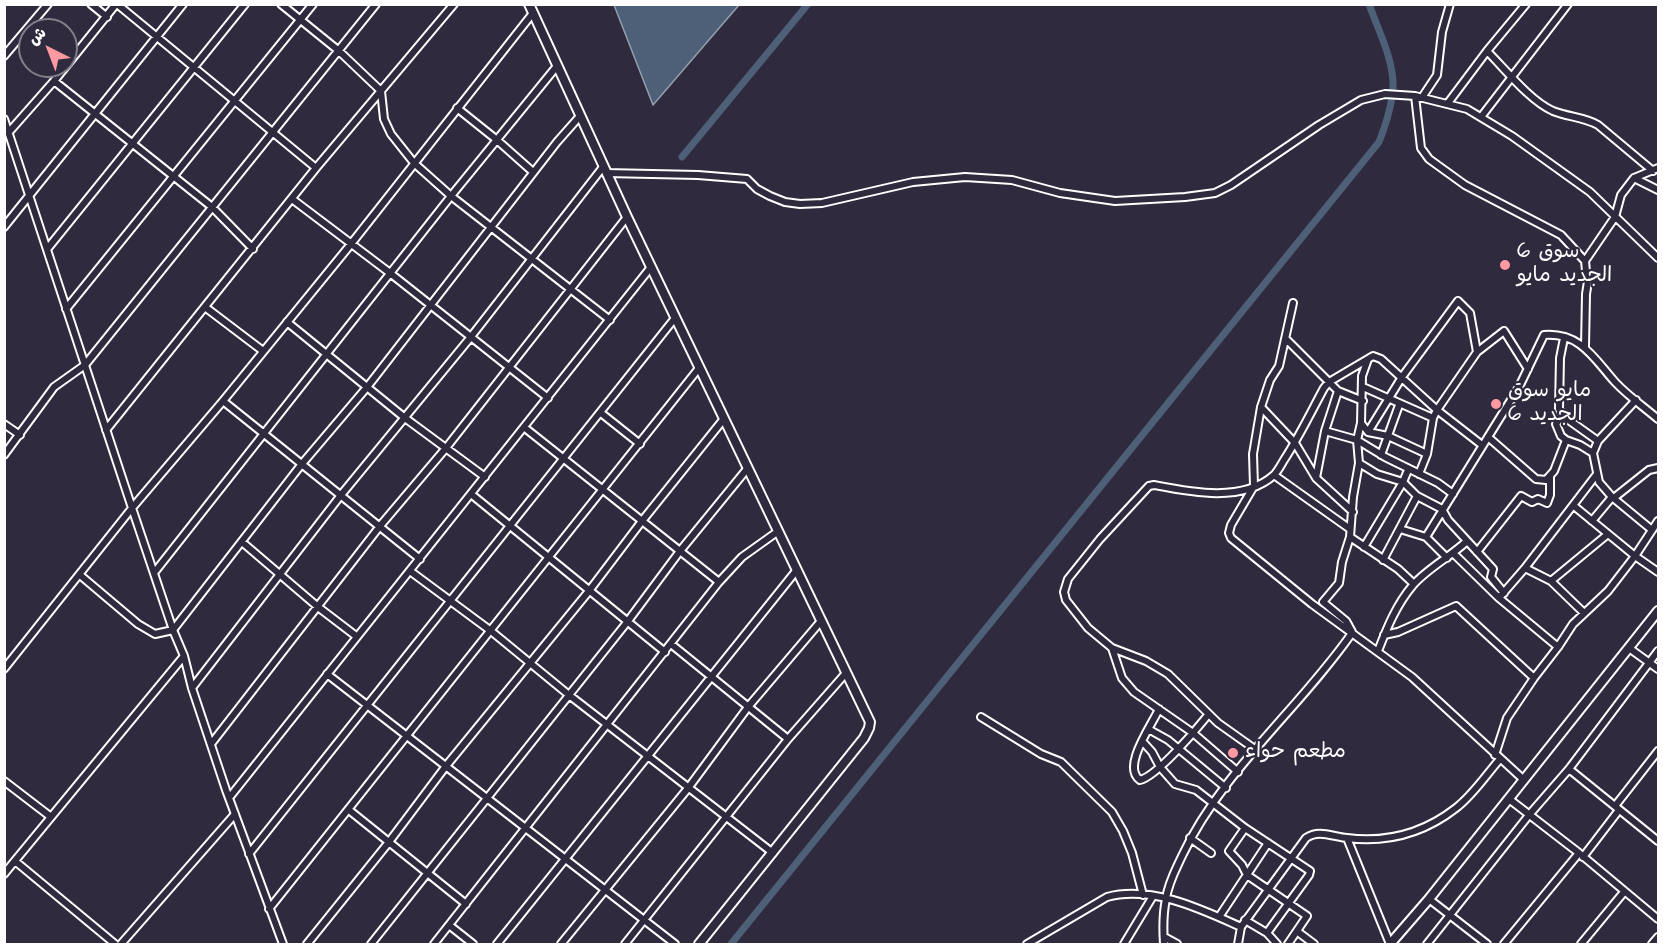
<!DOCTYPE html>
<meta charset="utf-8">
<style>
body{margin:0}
#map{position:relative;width:1663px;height:949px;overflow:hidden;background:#2f2a3d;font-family:"Architects Daughter","Playpen Sans Arabic",sans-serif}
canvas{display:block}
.frame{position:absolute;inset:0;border:6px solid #fff;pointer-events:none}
.north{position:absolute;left:18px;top:18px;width:60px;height:60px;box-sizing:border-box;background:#2f2a3d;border:2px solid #827f8b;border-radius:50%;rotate:318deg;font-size:16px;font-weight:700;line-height:24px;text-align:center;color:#fff}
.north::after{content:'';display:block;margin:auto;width:21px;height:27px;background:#ff9aa2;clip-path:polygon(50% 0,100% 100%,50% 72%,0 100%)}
</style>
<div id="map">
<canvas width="1663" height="949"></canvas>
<div class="frame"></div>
<div class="north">ش</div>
</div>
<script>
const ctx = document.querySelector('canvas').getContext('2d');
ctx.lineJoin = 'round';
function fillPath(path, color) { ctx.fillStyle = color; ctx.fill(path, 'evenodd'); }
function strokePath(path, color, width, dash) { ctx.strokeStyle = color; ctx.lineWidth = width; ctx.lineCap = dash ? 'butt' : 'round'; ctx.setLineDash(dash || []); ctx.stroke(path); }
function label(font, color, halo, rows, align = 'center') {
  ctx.font = font + ' "Architects Daughter","Playpen Sans Arabic",sans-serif'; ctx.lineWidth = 4.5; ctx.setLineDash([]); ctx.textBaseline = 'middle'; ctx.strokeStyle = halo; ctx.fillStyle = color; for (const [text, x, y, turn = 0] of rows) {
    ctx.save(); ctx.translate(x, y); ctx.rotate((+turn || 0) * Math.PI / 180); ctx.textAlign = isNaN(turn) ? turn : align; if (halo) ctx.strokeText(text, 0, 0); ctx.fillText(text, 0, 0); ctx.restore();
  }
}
const water = new Path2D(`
 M614,5H739L653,105Z`);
const canal = new Path2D(`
 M682,157L808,4
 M731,944L1379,142C1386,124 1392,106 1393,87C1394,60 1378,30 1369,4`);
const minor = new Path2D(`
 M91,4L107,17
 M117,4L316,168
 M281,4L339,51L381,91L384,119L391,134L414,163L451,196L610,320
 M1487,51C1505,69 1530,101 1553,111C1568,117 1584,117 1598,125L1653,171
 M4,56L48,4
 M54,81L212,207L253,249
 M1415,96L1421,148L1429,159L1465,185L1561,235L1585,261
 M1423,96L1437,75L1442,32L1450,4
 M1448,103L1487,51L1526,4
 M457,108L497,140L533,172
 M1481,117L1568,4
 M4,119L132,508L173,630L184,656L192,688L226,790L283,944
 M9,132L54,81L116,4
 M606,173L698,175L747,179L757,189L770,196L785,202L800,204L822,203L913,182L965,177L1012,180L1060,193L1115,201L1185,197L1215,193L1231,185L1319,125L1361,100L1385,94L1415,96L1467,109L1512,136L1590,192L1658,258
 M1634,178L1658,190
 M292,199L390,273L548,398
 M4,227L183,4
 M48,248L245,4
 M1293,303L1279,366L1270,380L1261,407L1253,454L1254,486L1231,525L1229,533L1231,538L1312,604L1412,677L1524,780
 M205,307L263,351
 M66,309L313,4
 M287,322L405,418L485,477
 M1564,338L1560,358L1559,409L1563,416L1598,441
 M1286,339L1338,391L1363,401
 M1585,347L1586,294L1589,275L1586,271L1585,261L1615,217L1621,195L1634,178L1658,168
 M1363,387L1433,418
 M1636,400L1598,441L1593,453L1599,482L1612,497L1652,530
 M223,401L420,559
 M1261,407L1295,443L1316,478L1353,512
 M601,413L640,444
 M1563,414L1556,424L1561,436L1566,440L1580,445L1593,453
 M1361,423L1368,432L1388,436L1427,454
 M4,424L20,435
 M525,428L719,582
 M106,430L316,168L454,4
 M1325,431L1357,440L1385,457L1438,483L1453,494
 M1368,432L1402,377L1458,301L1470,313L1477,352
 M1488,437L1536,479L1546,480L1554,471L1566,440
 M4,455L54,387L85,365L376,4
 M1381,455L1399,405
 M1359,463L1377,474L1403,482L1417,496L1442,509L1448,520L1493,569L1491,577L1504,593
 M1419,474L1427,454L1433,418L1437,410L1477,352L1504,331L1528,369
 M1274,475L1350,529
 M1316,478L1325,431L1338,391
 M471,494L665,652
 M1615,497L1649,470L1658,468
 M1574,506L1635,556L1658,572
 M1592,521L1612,497
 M1400,529L1426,537L1447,558
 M1350,537L1398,569L1414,584
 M1426,537L1519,387L1544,335C1581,332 1595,360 1615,382C1628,396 1644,407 1658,419
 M242,542L318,607L356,636
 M1364,547L1403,482L1408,470
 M1477,552L1521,496L1532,502L1538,499L1547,503L1550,495V477
 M1454,554L1499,598L1558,647
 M1383,560L1417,496
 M1525,568L1551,581L1584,613
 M410,571L491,631L569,695L773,853
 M154,573L451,196L557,66
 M80,575L138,624L155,634L173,630L301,465L368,386L557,142L580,116
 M1551,581L1608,534
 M1499,598L1525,568L1597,474
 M1352,632L1346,621L1323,602L1339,583L1342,562L1350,537L1353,497L1359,463L1357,440L1361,423L1362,376L1368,359
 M1384,635L1398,632L1456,606L1534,678
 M671,644L788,739
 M1112,648L1122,678L1134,692L1193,733L1238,772
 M1629,648L1658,669
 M1378,651C1387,628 1396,605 1413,585C1428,568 1450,557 1467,541
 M4,669L132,508L223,401L351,244L533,13
 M327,674L675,944
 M192,688L341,495L470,338L603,167
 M1159,709C1152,725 1121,767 1140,780C1157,776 1196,730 1208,715
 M981,717L1041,754L1061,762L1112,812L1123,831L1132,853L1143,895
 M1150,730L1168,740L1226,788
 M1143,742L1152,752L1160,767L1175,784L1196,790L1245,828L1310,871L1309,875L1267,933
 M211,744L380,526L446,448L627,217
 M1256,750L1218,723L1168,674L1146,661L1112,648L1088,628L1066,600L1064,592L1068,579L1100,539L1149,486L1154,485C1190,492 1243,503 1274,475C1278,471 1281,465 1284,460C1299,437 1311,412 1324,388L1329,382L1373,356L1381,359L1437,410L1482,445
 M1495,755L1507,718L1534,678L1558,647L1573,624L1608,591L1635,556L1658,521
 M1569,769L1658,841
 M4,781L51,817
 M229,798L651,267
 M1509,799L1579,853L1658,919
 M1615,806L1658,751
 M349,810L466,904
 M1245,828L1229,851L1242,865L1247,875L1307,916L1288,944
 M1190,838L1211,853
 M1347,838L1390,944
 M249,854L675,318
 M1583,857L1619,810
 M15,861L115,944
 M4,874L184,656
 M1429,899L1487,944
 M269,909L699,368
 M1219,917L1268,843
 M1245,920L1267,933L1277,944
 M449,925L473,944
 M1298,932L1314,944
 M1164,937L1177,944
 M121,944L235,814
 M307,944L389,842L446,766L589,591L642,521L723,420
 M371,944L628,621L680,551L747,469
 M434,944L719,582L742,557L777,532
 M497,944L796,571
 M561,944L689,787L748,707L821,621
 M625,944L788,739L846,673
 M1027,944L1107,897C1151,885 1201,909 1241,927
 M1124,944L1153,896
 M1164,944C1163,930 1163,913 1166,899C1168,883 1176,869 1182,856C1222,771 1299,709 1352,633
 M1238,944L1241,927L1306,838C1319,829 1333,837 1347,838C1387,843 1424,833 1456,808C1473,795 1486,775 1500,759
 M1427,944L1529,815L1569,769L1658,651
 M1504,944L1579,853
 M1581,944L1624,892
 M1652,944L1658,937`);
const tertiary = new Path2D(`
 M529,4L627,217L870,722L869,728L864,738L699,944
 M1390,944L1429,899L1658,611`);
const markers = [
 [1505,265,6,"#ff9aa2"],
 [1496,404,6,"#ff9aa2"],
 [1233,753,6,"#ff9aa2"]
];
const poiNames = [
 ["سوق 6",1517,253],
 ["الجديد مايو",1517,277],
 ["مايو سوق",1508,392],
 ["6 الجديد",1508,416],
 ["مطعم حواء",1245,753]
];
fillPath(water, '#4d6077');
strokePath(water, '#94a0ad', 1.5);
strokePath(canal, '#4d6077', 7);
strokePath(minor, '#fff', 10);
strokePath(tertiary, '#fff', 12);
strokePath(minor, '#2f2a3d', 6);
strokePath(tertiary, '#2f2a3d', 8);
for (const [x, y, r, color] of markers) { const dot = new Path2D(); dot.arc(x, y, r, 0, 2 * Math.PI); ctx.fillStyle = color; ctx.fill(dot); strokePath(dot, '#2f2a3d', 2); }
label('21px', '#fff', '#2f2a3d', poiNames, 'left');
</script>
